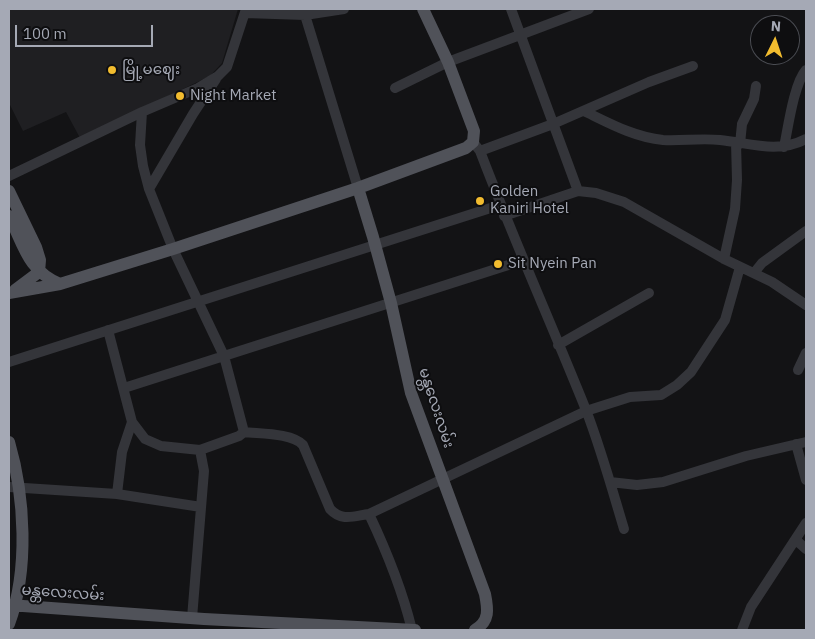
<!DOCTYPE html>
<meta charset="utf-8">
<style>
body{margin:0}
#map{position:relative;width:815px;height:639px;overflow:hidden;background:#131315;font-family:"IBM Plex Sans",sans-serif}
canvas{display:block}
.frame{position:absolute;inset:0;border:10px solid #a5a9b5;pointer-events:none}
.north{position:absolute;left:750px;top:15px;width:50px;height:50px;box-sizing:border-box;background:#0e0e10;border:1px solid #4a4c52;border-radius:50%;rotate:4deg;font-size:14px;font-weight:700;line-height:20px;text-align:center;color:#a5a9b5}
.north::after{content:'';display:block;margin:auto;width:18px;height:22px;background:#f2bc2f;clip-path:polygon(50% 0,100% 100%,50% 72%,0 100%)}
.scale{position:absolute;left:15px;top:25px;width:138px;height:22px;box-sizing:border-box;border:2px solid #a5a9b5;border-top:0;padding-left:6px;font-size:15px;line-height:18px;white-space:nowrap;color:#a5a9b5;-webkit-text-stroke:4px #0e0e10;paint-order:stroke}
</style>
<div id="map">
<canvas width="815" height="639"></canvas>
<div class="frame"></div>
<div class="north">N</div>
<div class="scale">100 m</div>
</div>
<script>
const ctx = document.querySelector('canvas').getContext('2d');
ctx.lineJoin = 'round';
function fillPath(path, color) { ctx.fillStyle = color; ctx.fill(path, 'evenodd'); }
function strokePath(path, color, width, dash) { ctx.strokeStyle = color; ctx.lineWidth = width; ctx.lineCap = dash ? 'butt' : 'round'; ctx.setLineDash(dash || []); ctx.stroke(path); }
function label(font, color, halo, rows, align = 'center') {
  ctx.font = font + ' "IBM Plex Sans","Noto Sans Myanmar",sans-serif'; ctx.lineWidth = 4; ctx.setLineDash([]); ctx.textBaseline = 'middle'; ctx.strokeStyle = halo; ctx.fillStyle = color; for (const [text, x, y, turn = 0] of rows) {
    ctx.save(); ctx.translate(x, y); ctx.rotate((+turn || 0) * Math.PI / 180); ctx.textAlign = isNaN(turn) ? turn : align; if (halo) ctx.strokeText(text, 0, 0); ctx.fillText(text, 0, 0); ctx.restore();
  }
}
const built = new Path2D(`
 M9,9H238L222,63L210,76L80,138L66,112L23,131L9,103Z`);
const minor = new Path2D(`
 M511,9L578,191
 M245,13L305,15L358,188
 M305,15L344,9
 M395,88L448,62L589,9
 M584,111C609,123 634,137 663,140C682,141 701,138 720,140C750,143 777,154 806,139
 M473,142L480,151C513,238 551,323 586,410C601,449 612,489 624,529
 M740,144L742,124L754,99L756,86
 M784,147C788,128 794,83 806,70
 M480,151L553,124L649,82L693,66
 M9,176L142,112L198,88L218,76L227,67L246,9
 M149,189L193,114L216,79
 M504,216L578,191L596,193L624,202L724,259L772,282L806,305
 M724,259L735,209L737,180L736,143
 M754,273L762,263L806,231
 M108,330L132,422L145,439L161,446L200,450L239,436L244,432L224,356L173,249L149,189L143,166L140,145L142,112
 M558,345L649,293
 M9,362L500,205
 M798,370L806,353
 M124,388L524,260
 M244,432C260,434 292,433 303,445L330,509C342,522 354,516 369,514L586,411L630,397L661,395L677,385L691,372L725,320L740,267
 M796,444L806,480
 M610,482L637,485L663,482L746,456L806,442
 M9,487L117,494L201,507
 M117,494L122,452L132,422
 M369,514C387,552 402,589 412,630
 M796,540L806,549
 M192,618L204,471L200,450
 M742,630L751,607L806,523`);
const major = new Path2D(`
 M358,188L373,237L391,303L411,393L485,594C488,609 490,621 475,630
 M9,191L36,247L40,260L39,272L15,290
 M9,216C24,245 27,270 60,284
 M9,293L60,284L173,249L358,188L466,148L473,142L474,131L448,62L423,9
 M9,442C25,497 29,570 9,624
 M9,605L204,619L415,630`);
const markers = [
 [112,70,5,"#f2bc2f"],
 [180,96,5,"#f2bc2f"],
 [480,201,5,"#f2bc2f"],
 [498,264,5,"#f2bc2f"]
];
const poiNames = [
 ["မြို့မဈေး",122,70],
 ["Night Market",190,96],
 ["Golden",490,192],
 ["Kaniri Hotel",490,209],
 ["Sit Nyein Pan",508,264]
];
const streetNames = [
 ["မန္တလေးလမ်း",436,408,72],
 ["မန္တလေးလမ်း",63,593,4]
];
fillPath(built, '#1f1f22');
strokePath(minor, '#34353a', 10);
strokePath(major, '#505259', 12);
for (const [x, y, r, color] of markers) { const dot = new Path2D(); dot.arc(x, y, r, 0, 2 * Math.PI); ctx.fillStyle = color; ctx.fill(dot); strokePath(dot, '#0e0e10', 2); }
label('15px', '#a5a9b5', '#0e0e10', poiNames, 'left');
label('15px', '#a5a9b5', '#0e0e10', streetNames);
</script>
